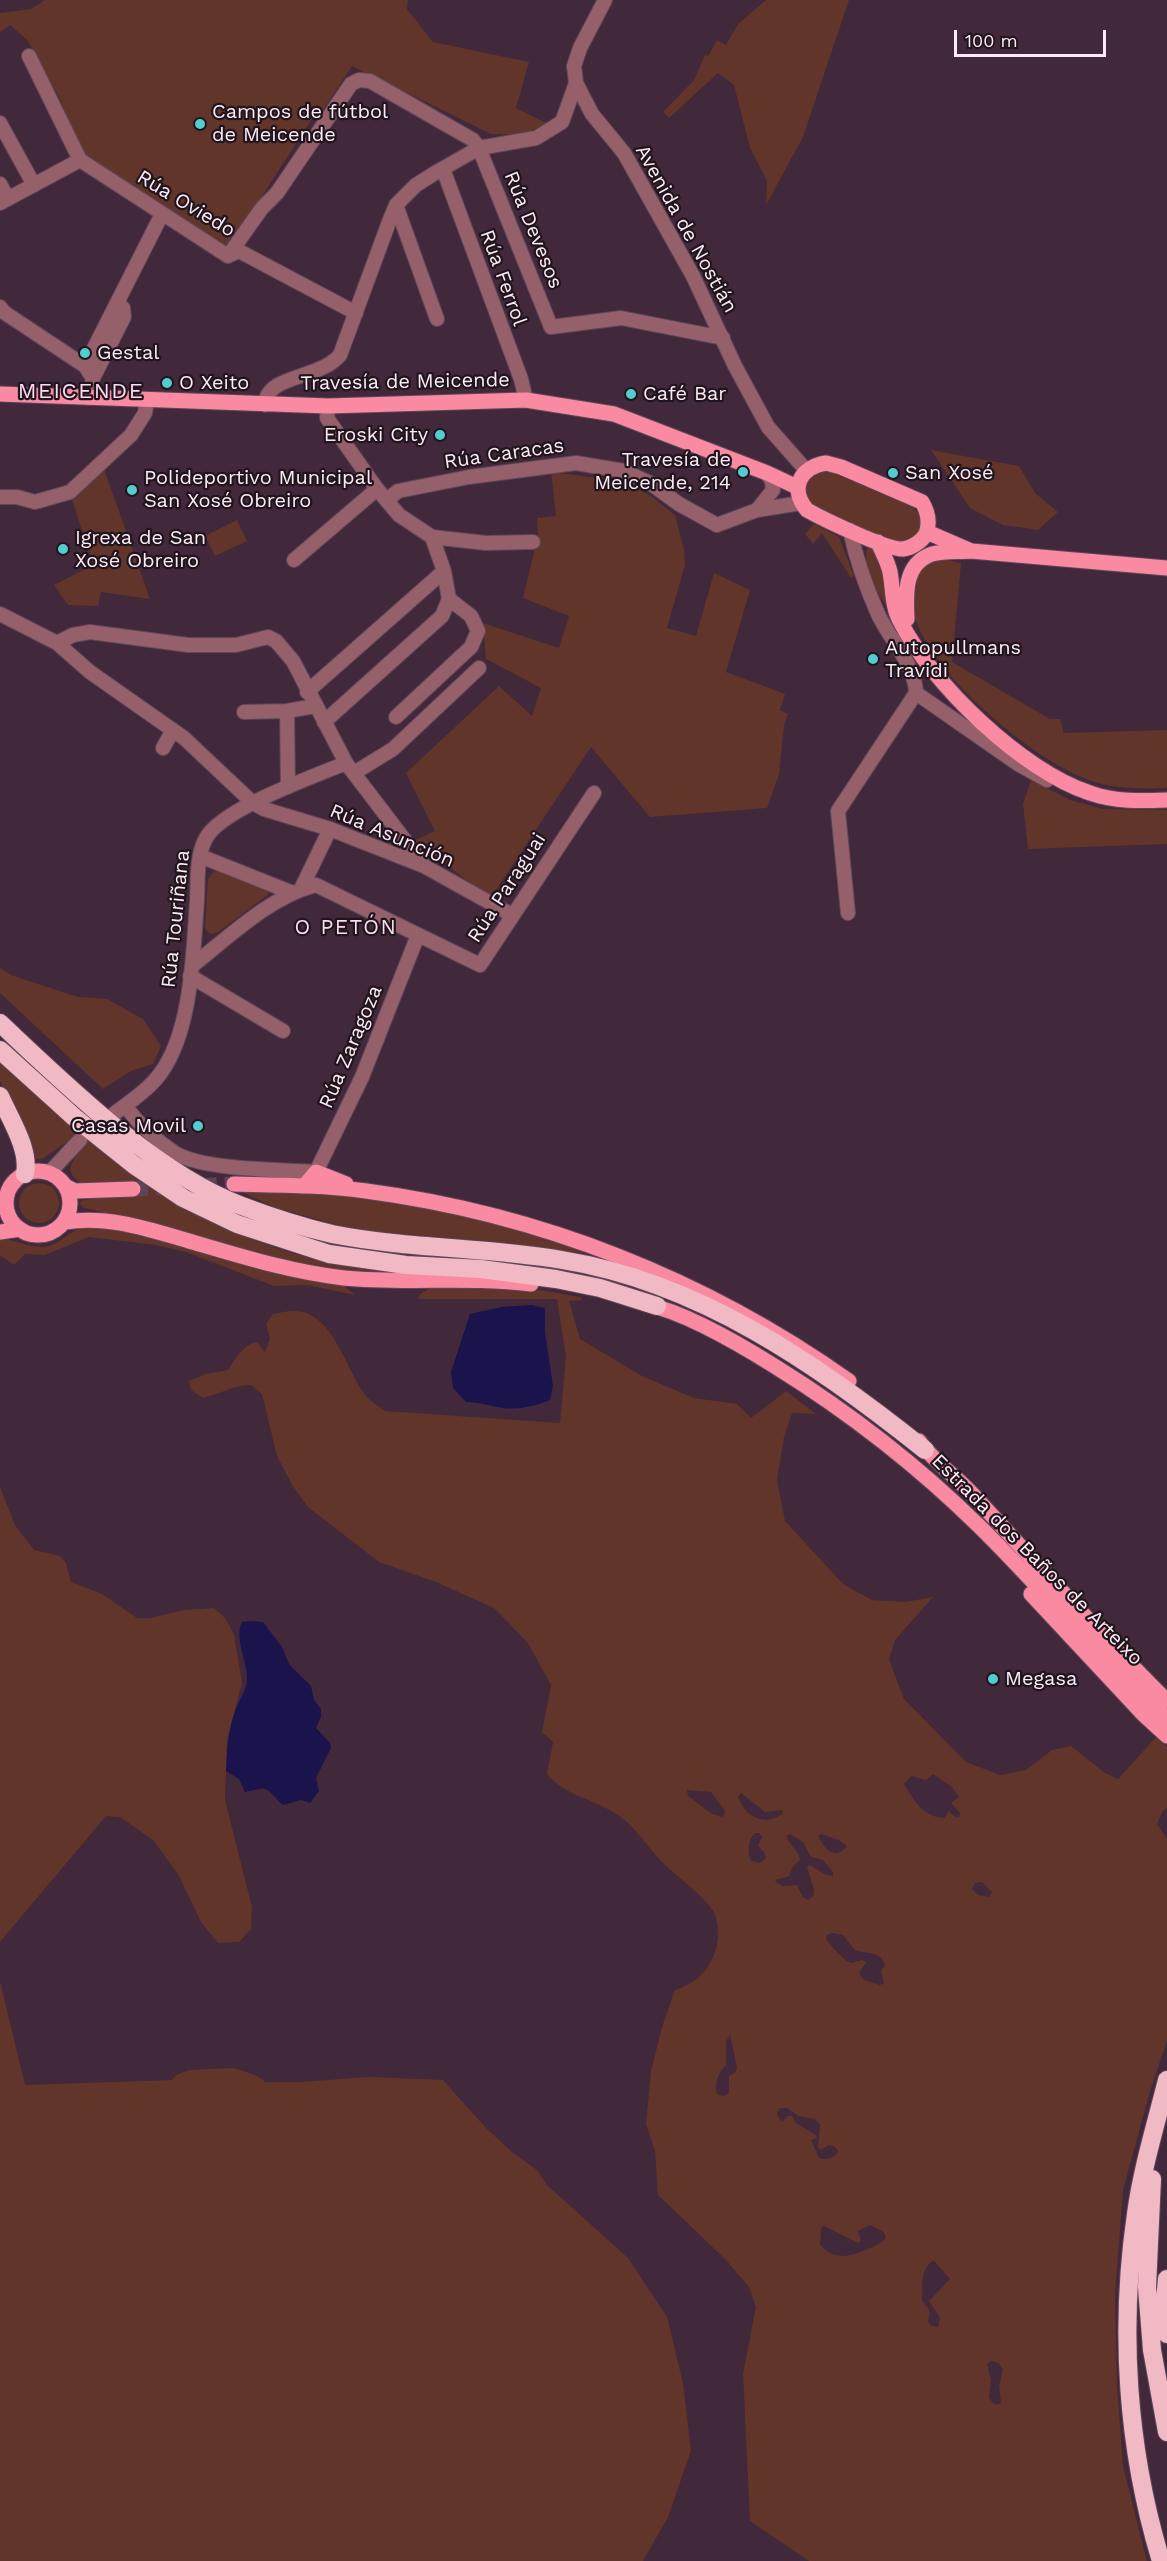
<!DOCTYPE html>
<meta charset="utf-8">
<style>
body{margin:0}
#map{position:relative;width:1167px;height:2561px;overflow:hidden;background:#41283a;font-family:"Work Sans",sans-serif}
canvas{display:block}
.scale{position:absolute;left:954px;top:30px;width:152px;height:27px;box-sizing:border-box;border:3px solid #fcebf6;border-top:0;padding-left:8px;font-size:18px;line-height:21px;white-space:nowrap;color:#fcebf6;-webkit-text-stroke:4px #21151d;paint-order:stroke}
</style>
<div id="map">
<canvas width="1167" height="2561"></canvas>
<div class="scale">100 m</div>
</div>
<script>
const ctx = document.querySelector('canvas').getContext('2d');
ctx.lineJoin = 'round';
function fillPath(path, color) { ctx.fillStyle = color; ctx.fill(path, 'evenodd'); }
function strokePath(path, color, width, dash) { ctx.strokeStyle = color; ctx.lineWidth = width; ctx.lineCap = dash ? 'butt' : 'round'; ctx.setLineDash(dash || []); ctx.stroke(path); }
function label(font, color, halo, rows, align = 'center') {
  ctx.font = font + ' "Work Sans",sans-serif'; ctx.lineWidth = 4.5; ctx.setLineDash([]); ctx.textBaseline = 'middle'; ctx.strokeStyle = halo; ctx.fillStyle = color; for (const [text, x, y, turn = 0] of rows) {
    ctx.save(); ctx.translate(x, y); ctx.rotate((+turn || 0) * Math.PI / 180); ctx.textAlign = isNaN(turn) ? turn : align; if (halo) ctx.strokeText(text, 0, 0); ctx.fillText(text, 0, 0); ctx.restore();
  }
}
const green = new Path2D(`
 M45,0H408L407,9L433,42L529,62L516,108L546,123L524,135L491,134L352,66L319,116L315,114L228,249L83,157L60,99L28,41L10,25L0,32V13L31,9Z
 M766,0H849L803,137L766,205L767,181L750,148L734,85L718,73L669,118L663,112L694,80L705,55L708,56L717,40L726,45L738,24Z
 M931,450L1019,466L1035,493L1058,512L1038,530L1003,525L970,508Z
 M104,469L150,599L101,592L98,606L68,605L54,585L93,565L72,499Z
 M827,471L911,504L921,517L920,531L910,540L897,542L815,509C798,494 806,474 827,471Z
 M551,472L622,481L651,496L675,515L684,549L685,565L667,628L696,636L714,573L750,590L726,672L785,694L780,710L788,714L784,725L779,774L767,808L650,817L591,747L492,896C463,882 442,857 413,841L435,831L406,773L499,686L532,716L541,688L486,659L483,623L559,648L569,616L523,598L538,537L537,518L556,516Z
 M237,520L247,541L215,556L205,536Z
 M814,524L839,537L854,576L851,578L822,533L813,544L805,534Z
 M868,546L874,548L884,572L890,609C878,600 860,560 868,546Z
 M946,560L961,563L952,662L1050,719H1060L1064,733L1167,730V788C1138,789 1108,789 1081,777C1026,754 916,663 911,600C911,593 913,584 914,577L933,561Z
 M1031,780L1070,800L1103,809L1167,810V844L1028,849L1023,804Z
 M218,870L268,891L269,894L217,933L210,934L205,928L208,879L212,873Z
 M0,968L11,975L78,997L107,999L143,1019L161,1046L153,1064L131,1071L103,1089L0,993Z
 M0,1060C102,1156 194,1235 336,1264C357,1268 378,1269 399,1272V1275C291,1277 188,1230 84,1208L80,1204L81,1201L98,1197C75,1176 56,1175 86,1145L77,1135L42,1159H34L0,1081Z
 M19 1203a20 20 0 1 1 40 0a20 20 0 1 1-40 0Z
 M233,1188L358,1195L485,1218L590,1250L589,1254L509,1243L370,1231L342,1226L276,1208Z
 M83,1227L114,1229L341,1283L355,1295L307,1285L274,1286L186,1252L156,1245L89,1237L45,1255L25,1254L14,1265L0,1255V1239C17,1239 32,1250 49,1246C62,1242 70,1231 83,1227Z
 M432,1287L528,1288L581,1297L582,1300L569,1301L580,1339L642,1376L694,1398L737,1404L751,1418L786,1391L816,1414L792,1413L784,1437L777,1480L785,1521L843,1584L872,1600L905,1602L933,1597L895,1640L889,1659L904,1699L966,1762L1000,1775L1026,1770L1052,1750L1071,1746L1105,1773L1118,1779L1156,1737L1167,1747V1808L1162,1812L1157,1824L1167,1839V2041L1150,2091L1123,2190L1115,2294L1117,2385L1123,2466L1147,2561H809L750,2521L743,2373L756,2307L749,2287L725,2259L658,2195L655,2151L646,2124L651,2071L662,2027L675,1990C695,1984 706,1973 714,1955C719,1942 720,1924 713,1911C704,1895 674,1875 661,1861C645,1844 634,1824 613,1812C590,1798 564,1795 547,1774L553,1742L542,1732L551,1685L528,1643L494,1608L436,1582L379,1562L308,1507L292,1485L277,1456L262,1394L251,1385C234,1385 220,1394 203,1398L191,1390L189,1381L206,1374L228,1370C235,1359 244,1344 257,1342L265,1352L270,1339L266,1324L273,1314C286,1311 302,1308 314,1317C337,1332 348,1370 363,1392C368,1400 377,1405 385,1411L560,1423L566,1357L557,1299H418L420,1294ZM933,1774L952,1787L959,1797L951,1803L960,1813L959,1817H956L948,1811L945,1818C923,1817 914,1801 904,1784L911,1776L926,1780ZM687,1790L711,1792L725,1811L723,1817L712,1814L688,1796ZM741,1793L765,1812L782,1810L783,1813C766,1828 743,1816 738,1796ZM755,1833H759L762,1837L758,1846L764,1852L766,1858L760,1863L751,1861C747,1852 748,1840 755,1833ZM790,1834L803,1842L811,1857L823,1860L833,1872V1876L826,1875L810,1865L807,1867L814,1890L813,1896L808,1900L803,1897L797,1885L783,1886L777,1883L775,1880L789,1876L793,1866L800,1860C798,1849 790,1846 786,1836ZM821,1834L839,1840L847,1846C835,1862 824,1848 818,1836ZM982,1882L992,1892L989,1897L978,1895L972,1889L975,1883ZM832,1933L843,1935L855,1950C867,1954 881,1951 885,1965L881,1971L884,1983L880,1985L864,1980L859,1973L866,1962L862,1960L851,1963L846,1961L826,1940L827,1935ZM730,2035L737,2067L736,2072L729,2076V2093L724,2096L717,2094C714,2083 718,2073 726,2065V2041ZM780,2108H787L799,2116L815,2119L820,2125L818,2147L821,2150L829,2145L834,2146L838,2151C834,2159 827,2160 819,2158L811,2140L817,2138L816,2135L796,2123L792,2116H788L783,2121L780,2120L777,2114ZM870,2225L884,2232L886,2238C880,2244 877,2245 870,2248C851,2256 836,2262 820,2245L821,2228L824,2226L858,2243L861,2241L858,2231ZM932,2261H934L950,2279L929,2301L940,2318L938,2327L931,2326L928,2321C932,2308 927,2309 922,2300C923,2286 920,2271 932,2261ZM991,2361L999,2363L1003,2370L999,2386L1001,2403L995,2405L989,2398L991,2380L987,2364Z
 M0,1487L15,1525L34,1550L60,1556L66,1563L71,1582L102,1594L137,1618H150L184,1610L214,1608L225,1618L234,1634L242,1683L227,1740L225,1800L252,1907L251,1929L239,1942L218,1943L201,1922L178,1874L153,1840L120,1817L106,1816L0,1942Z
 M0,1981L25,2085L172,2080L176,2075L189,2070L234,2068L255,2075L266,2082H299L370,2077L443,2080L486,2128L512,2152L537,2170L547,2185L628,2258L667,2317L683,2383L691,2451L668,2517L643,2561H0Z`);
const water = new Path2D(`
 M531,1305L545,1308V1332L553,1386L550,1400C536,1406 519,1410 503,1408C490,1406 479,1402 466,1402L453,1388L451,1372L470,1314L502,1307Z
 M250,1621L263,1622L282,1647L289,1664L311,1686L314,1700L321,1709V1717L316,1728L330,1743L331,1748L316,1778L319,1791L310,1803L301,1800L283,1805C264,1787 271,1786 245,1792L239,1779L226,1771C227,1750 228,1731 235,1711C239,1699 248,1690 247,1676C247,1662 234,1636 242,1622Z`);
const majorTunnel = new Path2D(`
 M133,1189L234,1184`);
const minor = new Path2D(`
 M605,0L580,48L574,66L576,83L592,114L624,153L693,276L735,366L768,427L806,470
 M29,56L80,160L228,256
 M0,123L34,185
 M443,169L521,379L526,400
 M0,184L8,199
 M0,203L80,160
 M396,205L437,319
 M228,256L262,208L277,193L351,84L359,80L370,81L473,140L479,148L551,327L621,318L723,338
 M228,256L239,251L356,313
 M0,307L5,313L85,366L93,378L89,398
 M85,366L162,214
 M93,378L124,317L123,308L117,303
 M265,405C266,374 319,380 340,355L389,222L396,205L416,185L435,173L479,148L536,138L562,122L576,83
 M0,497H17L35,502L70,492L131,435L145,413L147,400
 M387,500L398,491L469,477L576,463L624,471L650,483L679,504L717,525L757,510L801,503
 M757,510L773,490L772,481L767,473
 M432,537L486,543L533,542
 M294,560L377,489
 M0,614L57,643L90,672L184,738L253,803L264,809L330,829L424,866L512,915
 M57,643L73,635L90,632L188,645H236L268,637L276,641L293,661L346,763L423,864
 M307,692L444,571
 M916,693L1018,764L1047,780
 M287,711L288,787
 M244,712L287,711L315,706
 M396,717L471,647L478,631L471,616L449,599
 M324,722L442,616L449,599L444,571L432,537L399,515L377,489L327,418L328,406
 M163,748L173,730
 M354,773L393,749L479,668
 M200,856L293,893
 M301,889L330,829
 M848,913L838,811L916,693C915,664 890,640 878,614C866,587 856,559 850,530
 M192,966C229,937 269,897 316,885L480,965L594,793
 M190,976L283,1031
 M125,1106C138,1123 157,1141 175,1153C203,1170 281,1170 316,1172L362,1077L418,935
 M115,1113C130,1102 149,1089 160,1074C192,1031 193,953 197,901C198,882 196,856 206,838C223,808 313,777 346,763
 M49,1173L80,1140`);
const major = new Path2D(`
 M0,394L328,406L526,400L614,414L767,473L797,487
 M826,463L841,467L922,502C928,512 930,523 926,534C922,541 912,548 903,549C887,550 823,519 807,510C789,489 800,467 826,463Z
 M927,532L971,551L1167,568
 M878,542C882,552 888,562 890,572C893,588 892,607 900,621C932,684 1022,771 1090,793C1115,802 1141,801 1167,800
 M907,619C906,596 903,564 932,554C943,551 958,552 970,551
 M6 1203a32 32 0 1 1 64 0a32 32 0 1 1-64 0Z
 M234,1184C278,1185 322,1185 366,1191C540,1214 705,1279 849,1381
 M305,1185L316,1172L346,1184
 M65,1186L75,1191L133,1189
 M65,1222C107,1215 148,1229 189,1241C240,1256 291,1272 344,1278C406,1284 469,1276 531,1284
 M0,1232L20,1229
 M646,1304C687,1313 741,1345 776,1367C850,1413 918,1466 980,1527C1043,1589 1100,1659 1167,1719
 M919,1441C934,1462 957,1477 974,1496C1038,1565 1100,1635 1167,1701
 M1031,1594L1143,1714L1167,1736`);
const highway = new Path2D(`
 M0,1023C66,1085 156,1174 242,1206C271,1217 302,1227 332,1234C408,1249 486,1247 562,1260C699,1282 819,1365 925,1450
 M0,1050L74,1117L134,1165L183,1198L237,1224L329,1254L406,1265L481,1269L556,1279L600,1288L657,1306
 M0,1096C10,1119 30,1149 25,1174
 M1152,2179L1147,2287L1152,2350L1167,2432
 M1167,2279L1165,2301L1167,2334
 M1161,2561C1127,2449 1119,2330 1136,2214C1142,2169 1156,2124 1167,2080`);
const markers = [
 [200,124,6,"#52cdcf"],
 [85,353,6,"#52cdcf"],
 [167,383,6,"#52cdcf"],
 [631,394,6,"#52cdcf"],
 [440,435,6,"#52cdcf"],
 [743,472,6,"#52cdcf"],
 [893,473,6,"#52cdcf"],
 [132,490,6,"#52cdcf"],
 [63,549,6,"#52cdcf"],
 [873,659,6,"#52cdcf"],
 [198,1126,6,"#52cdcf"],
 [993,1679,6,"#52cdcf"]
];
const poiNames = [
 ["Campos de fútbol",212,112],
 ["de Meicende",212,135],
 ["Gestal",97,353],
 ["O Xeito",179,383],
 ["Café Bar",643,394],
 ["Eroski City",428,435,"right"],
 ["Travesía de",731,460,"right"],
 ["Meicende, 214",731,483,"right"],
 ["San Xosé",905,473],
 ["Polideportivo Municipal",144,478],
 ["San Xosé Obreiro",144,501],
 ["Igrexa de San",75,538],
 ["Xosé Obreiro",75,561],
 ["Autopullmans",885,648],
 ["Travidi",885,671],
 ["Casas Movil",186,1126,"right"],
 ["Megasa",1005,1679]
];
const streetNames = [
 ["Rúa Oviedo",186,204,31],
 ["Avenida de Nostián",686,229,61],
 ["Rúa Devesos",533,230,68],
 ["Rúa Ferrol",503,278,70],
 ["Travesía de Meicende",405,382,-1],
 ["Rúa Caracas",504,454,-8],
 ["Rúa Asunción",392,836,23],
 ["Rúa Paraguai",507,888,-57],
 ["Rúa Touriñana",176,919,-84],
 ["Rúa Zaragoza",351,1047,-67],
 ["Estrada dos Baños de Arteixo",1037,1560,45]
];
const neighbourhoodNames = [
 ["O PETÓN",346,928]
];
const quarterNames = [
 ["MEICENDE",81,392]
];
fillPath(green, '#613529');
fillPath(water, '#1b134c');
strokePath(majorTunnel, '#5d4556', 15, [15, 8]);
strokePath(minor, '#5f4758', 16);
strokePath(major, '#5f4758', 17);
strokePath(highway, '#5f4758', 20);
strokePath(minor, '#96606a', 14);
strokePath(major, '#f98aa2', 15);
strokePath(highway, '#f0b9c3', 18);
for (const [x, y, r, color] of markers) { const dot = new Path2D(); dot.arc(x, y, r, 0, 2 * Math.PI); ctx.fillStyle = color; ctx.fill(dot); strokePath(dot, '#21151d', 2); }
label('20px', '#fcebf6', '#21151d', poiNames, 'left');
label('20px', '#fcebf6', '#21151d', streetNames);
ctx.letterSpacing = '1.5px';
label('21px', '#fbd9ef', '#21151d', neighbourhoodNames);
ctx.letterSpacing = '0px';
ctx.letterSpacing = '1.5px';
label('22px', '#fbd9ef', '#21151d', quarterNames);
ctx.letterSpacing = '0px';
</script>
